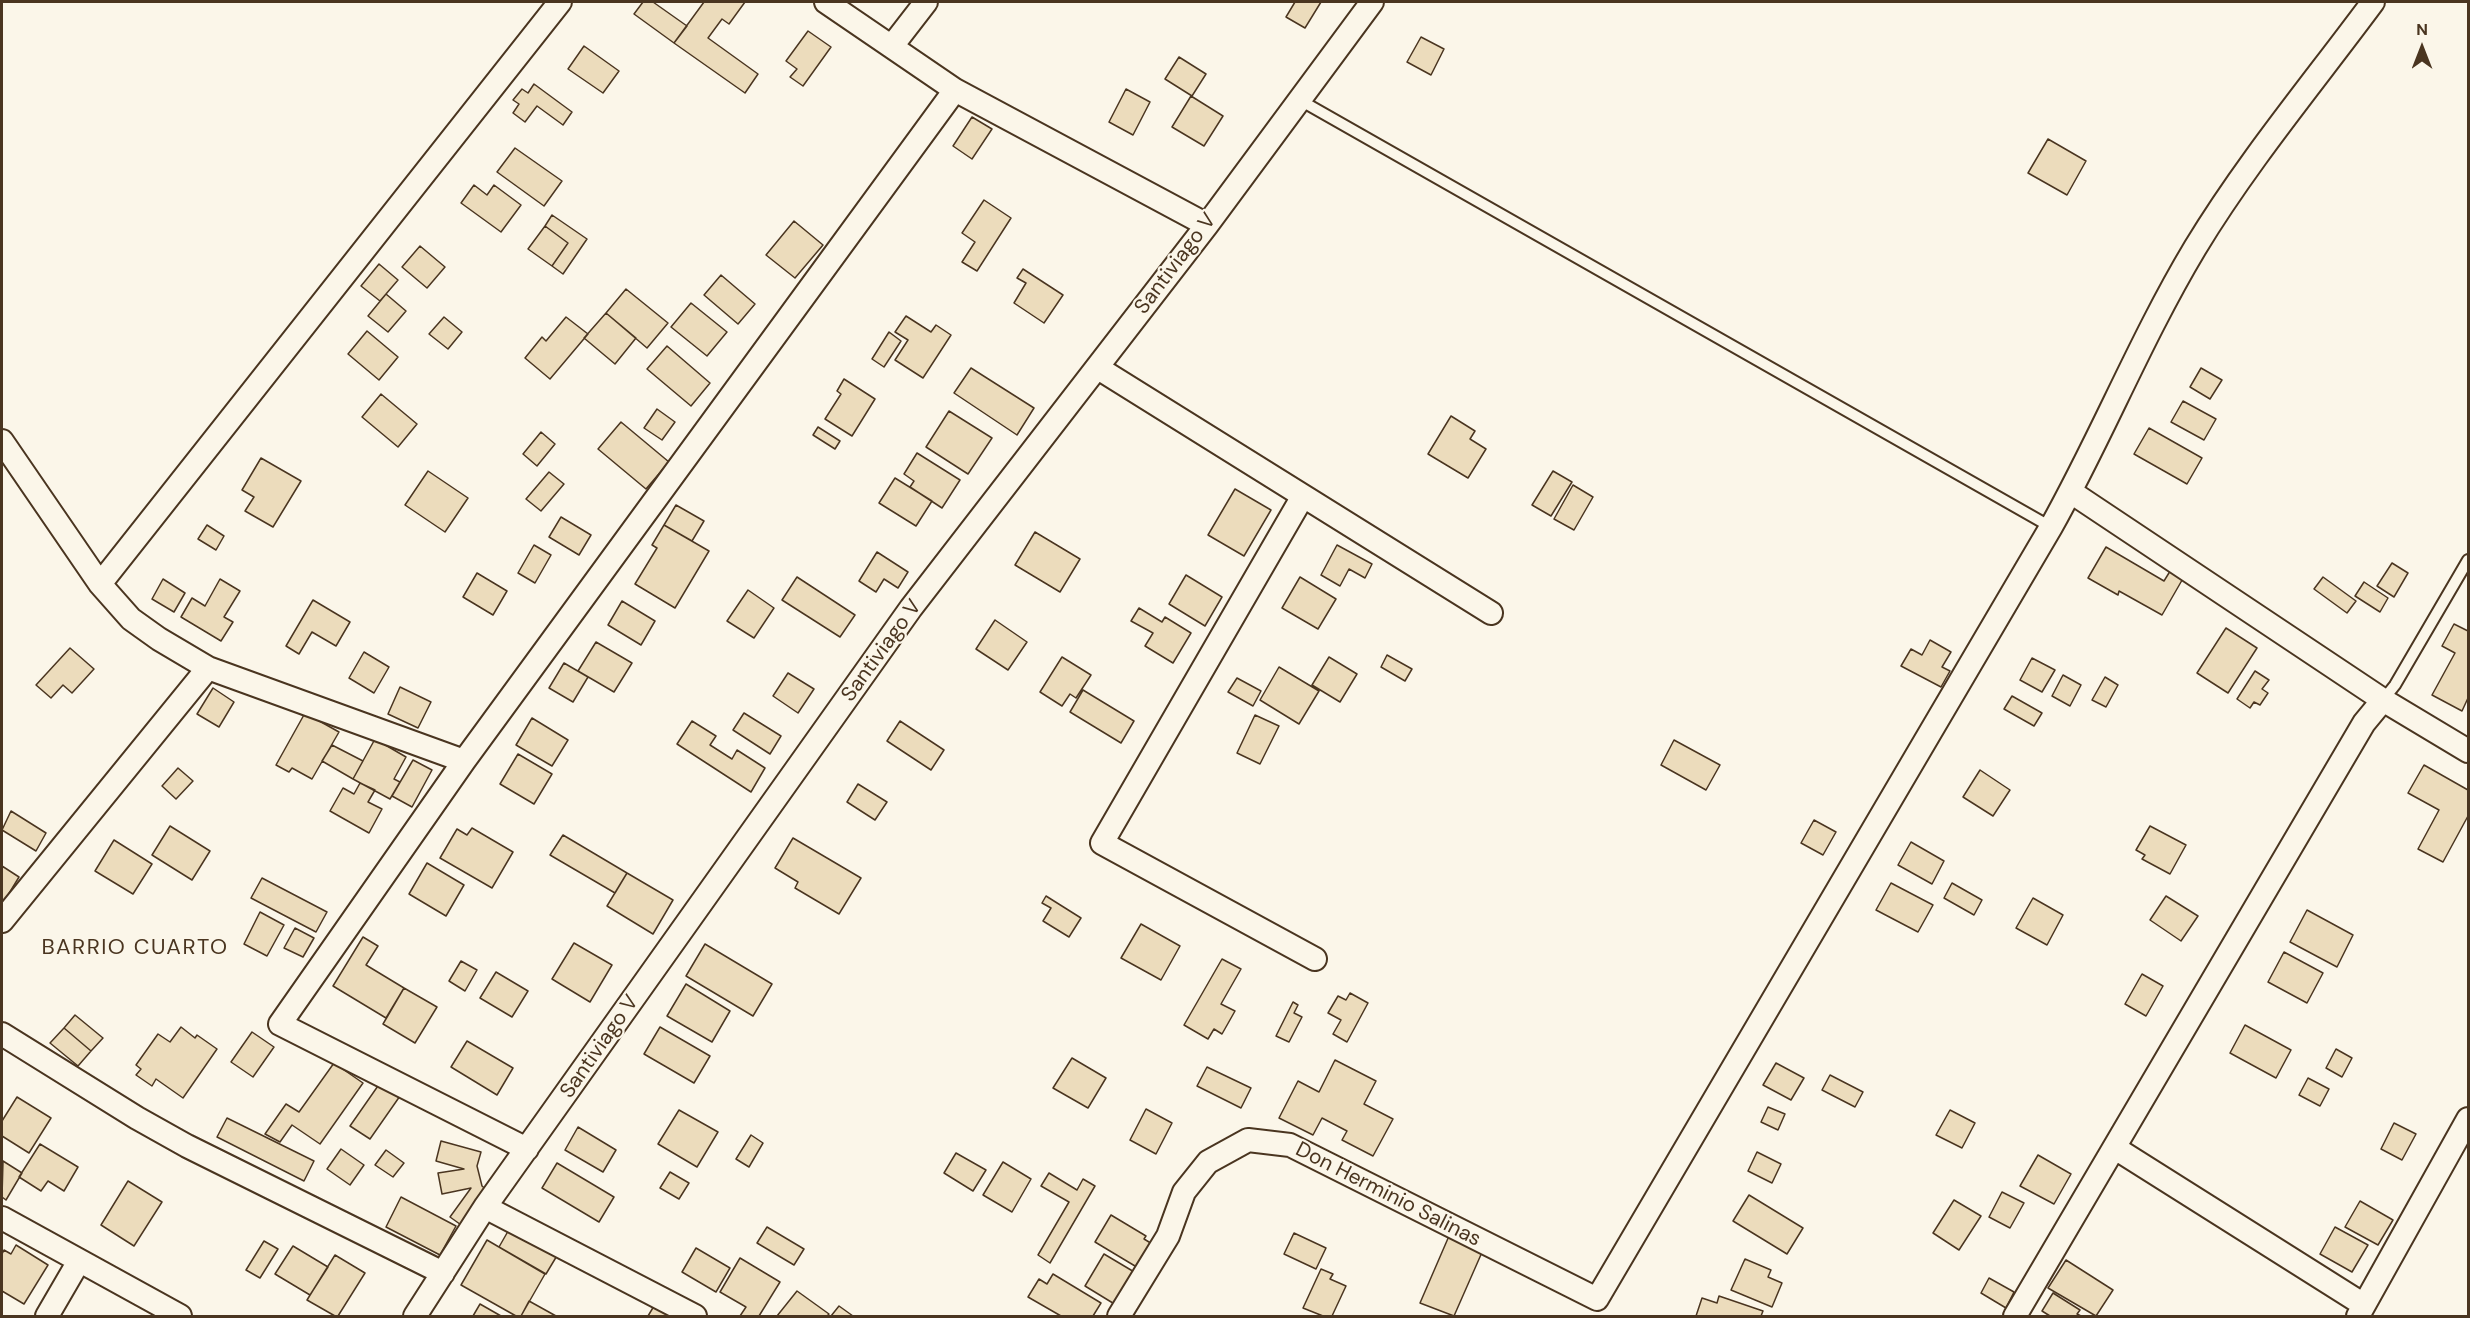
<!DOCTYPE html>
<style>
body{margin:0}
#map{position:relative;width:2470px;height:1318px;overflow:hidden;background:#fbf6e9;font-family:"DM Sans",sans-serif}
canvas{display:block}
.frame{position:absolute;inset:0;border:3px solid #4a3520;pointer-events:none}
.north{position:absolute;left:2392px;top:18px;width:60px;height:60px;-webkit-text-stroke:4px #fbf6e9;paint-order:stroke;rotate:0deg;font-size:16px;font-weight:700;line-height:24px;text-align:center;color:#4a3520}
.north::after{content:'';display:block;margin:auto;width:21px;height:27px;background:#4a3520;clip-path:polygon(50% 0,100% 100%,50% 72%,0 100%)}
</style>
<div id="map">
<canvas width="2470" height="1318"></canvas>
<div class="frame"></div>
<div class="north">N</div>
</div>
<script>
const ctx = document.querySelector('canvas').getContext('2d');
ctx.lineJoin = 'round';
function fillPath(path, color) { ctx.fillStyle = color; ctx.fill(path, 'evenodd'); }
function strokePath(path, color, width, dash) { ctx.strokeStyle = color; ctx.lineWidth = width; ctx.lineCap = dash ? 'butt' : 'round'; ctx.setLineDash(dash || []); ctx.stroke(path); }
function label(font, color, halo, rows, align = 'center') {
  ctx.font = font + ' "DM Sans",sans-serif'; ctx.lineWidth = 4.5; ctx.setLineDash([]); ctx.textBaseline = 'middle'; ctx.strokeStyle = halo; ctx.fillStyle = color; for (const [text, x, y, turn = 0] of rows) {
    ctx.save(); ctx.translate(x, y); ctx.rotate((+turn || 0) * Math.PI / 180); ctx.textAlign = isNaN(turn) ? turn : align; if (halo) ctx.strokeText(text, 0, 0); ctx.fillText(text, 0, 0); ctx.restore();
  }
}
const building = new Path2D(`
 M643,2H653L687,26L674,43L634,14Z
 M704,2H745L729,24L722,19L708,38L758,74L745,93L674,43Z
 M1295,2H1321L1305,28L1286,17Z
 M808,31L831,47L803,86L790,77L797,69L786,61Z
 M1421,37L1444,49L1431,75L1407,62Z
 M584,46L619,71L603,93L568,69Z
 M1179,57L1206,74L1192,96L1165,79Z
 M534,84L572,112L563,125L537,106L525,122L513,113L519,104L513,100L522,89L528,93Z
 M1126,89L1150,102L1133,135L1109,122Z
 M1191,96L1223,116L1204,146L1172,127Z
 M972,117L992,129L972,159L953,146Z
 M2048,139L2086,161L2067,195L2028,173Z
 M515,148L562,181L544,206L497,172Z
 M474,185L487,195L494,185L521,205L501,232L461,203Z
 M984,200L1011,218L977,271L962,262L975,242L962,233Z
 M552,215L587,239L563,274L552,266L568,243L545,226Z
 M794,221L823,245L795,278L766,255Z
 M545,226L568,243L552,266L528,249Z
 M420,246L445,267L427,288L402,267Z
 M379,264L398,280L380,301L361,286Z
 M1023,269L1063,295L1044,323L1014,303L1026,283L1017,278Z
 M721,275L755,304L738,324L704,295Z
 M626,289L668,323L647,348L606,313Z
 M386,294L406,311L388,332L368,316Z
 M691,303L727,332L707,356L671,327Z
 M606,313L636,338L615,364L584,338Z
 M906,316L931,332L936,325L951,335L923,378L895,360L908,340L895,332Z
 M444,317L462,332L448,349L429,334Z
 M566,317L588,334L550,379L525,358L542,337L546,341Z
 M367,331L398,357L379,380L348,354Z
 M889,332L901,341L884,367L872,359Z
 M667,346L710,383L691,406L647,369Z
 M971,368L1034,408L1017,435L954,393Z
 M2201,368L2222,380L2210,399L2190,387Z
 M844,379L875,399L852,436L825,419L841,394L837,391Z
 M381,394L417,424L398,447L362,417Z
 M2183,401L2216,419L2204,440L2171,422Z
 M657,409L675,422L662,440L644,428Z
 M949,411L992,438L968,474L926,447Z
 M1451,416L1475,431L1470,439L1486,449L1468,478L1428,454Z
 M621,422L669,462L646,489L598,449Z
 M818,427L840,441L835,449L813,435Z
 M2149,428L2202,458L2187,484L2134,454Z
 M541,432L555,444L537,466L523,454Z
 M917,453L960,480L942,508L910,487L914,481L904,474Z
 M261,458L301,481L273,527L245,511L254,497L242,490Z
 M428,471L468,498L445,532L405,505Z
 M1553,471L1572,482L1551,516L1532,505Z
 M549,472L564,484L541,511L526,499Z
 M895,478L932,501L916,526L879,503Z
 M1573,485L1593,497L1574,530L1554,519Z
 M1235,489L1271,510L1244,556L1208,535Z
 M676,505L704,521L692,541L664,525Z
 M561,517L591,535L579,555L549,537Z
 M207,525L224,536L216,550L198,539Z
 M664,525L709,551L675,608L635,584L657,548L652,545Z
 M1035,532L1080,559L1060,592L1015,565Z
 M534,545L551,555L535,583L518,573Z
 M1337,545L1372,564L1365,578L1349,569L1340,586L1321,575Z
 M2106,547L2164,581L2172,568L2185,575L2162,615L2119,591L2118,595L2088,578Z
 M877,552L908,572L898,588L884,579L876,592L859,581Z
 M2392,563L2408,573L2394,597L2377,586Z
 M477,573L507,591L493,615L463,597Z
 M1186,575L1222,597L1205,626L1169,604Z
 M797,577L855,615L840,637L782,600Z
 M1300,577L1336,599L1318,629L1282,608Z
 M2323,577L2356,601L2347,613L2314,589Z
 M163,579L185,593L174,612L152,599Z
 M220,579L240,591L224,617L233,622L221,641L181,617L192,598L205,606Z
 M2364,582L2388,598L2380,612L2355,596Z
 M748,590L774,608L754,638L727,621Z
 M313,600L350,622L336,646L312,632L299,654L286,646Z
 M622,601L655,621L641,645L608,625Z
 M1139,608L1162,622L1165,617L1191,633L1173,663L1145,646L1153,633L1131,621Z
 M995,620L1027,642L1008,670L976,649Z
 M2454,624L2468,631V698L2462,711L2432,695L2455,653L2442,646Z
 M2226,628L2257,648L2228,693L2197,673Z
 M1930,640L1951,652L1942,667L1950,671L1941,687L1901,666L1911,649L1922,655Z
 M596,642L632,663L614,692L578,671Z
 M70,648L94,669L72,693L63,685L51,698L36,685Z
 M364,652L389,667L374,693L349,678Z
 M1387,655L1412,669L1405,681L1381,667Z
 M1062,657L1091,675L1076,698L1070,694L1062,706L1040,692Z
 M1329,657L1357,674L1340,702L1312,685Z
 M2032,658L2055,670L2042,692L2020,680Z
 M564,663L588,677L573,702L549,688Z
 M1279,667L1319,691L1299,724L1260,700Z
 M2255,671L2269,680L2262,689L2268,693L2260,705L2254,702L2250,708L2237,699Z
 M788,673L814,689L798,713L773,696Z
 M2063,675L2081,685L2070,706L2052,696Z
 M2105,677L2118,685L2106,707L2092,700Z
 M1237,678L1261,691L1253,706L1228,692Z
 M400,687L431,702L418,728L388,714Z
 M213,688L234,702L219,727L197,714Z
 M1083,690L1134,721L1121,743L1070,712Z
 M2012,696L2042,713L2034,726L2004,709Z
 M305,713L339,732L312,779L292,768L289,772L276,765Z
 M744,713L781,736L770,754L733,730Z
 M1255,715L1279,726L1260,764L1237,753Z
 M532,718L568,740L552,766L516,745Z
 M692,721L716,736L710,745L732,759L737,750L765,768L751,792L677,744Z
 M900,721L944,750L931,770L887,741Z
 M375,739L406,757L394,779L400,782L390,799L353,779Z
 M1674,740L1720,765L1706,790L1661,765Z
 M332,745L363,761L353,779L322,761Z
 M518,754L552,774L534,804L500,784Z
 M413,760L432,770L412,807L392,796Z
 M2424,765L2468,790V816L2443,862L2418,849L2439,810L2408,793Z
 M178,768L193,781L176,799L162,786Z
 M1980,770L2010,790L1993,816L1963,797Z
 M360,783L375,790L368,802L382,809L369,833L330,811L343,788L354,794Z
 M858,784L887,802L875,820L847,802Z
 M11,811L46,833L36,851L2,830Z
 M1814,820L1836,832L1823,855L1801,843Z
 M170,826L210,851L192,880L152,855Z
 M2150,826L2186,845L2170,874L2142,859L2145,855L2136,850Z
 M472,828L513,852L492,888L440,858L457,829L467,835Z
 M563,835L627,873L615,893L550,855Z
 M793,838L861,878L839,914L795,888L798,882L775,868Z
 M114,840L152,864L133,894L95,871Z
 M1911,842L1944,861L1932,884L1898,865Z
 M427,863L464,885L446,916L409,894Z
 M2,866L19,877L2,905Z
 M627,873L673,900L653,934L607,906Z
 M262,878L327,912L316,932L251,898Z
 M1891,883L1933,905L1918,932L1876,910Z
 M1952,883L1982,900L1974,915L1944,898Z
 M1046,896L1081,918L1069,937L1043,921L1051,908L1042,903Z
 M2166,896L2198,916L2181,941L2150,920Z
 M2033,898L2063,915L2047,945L2016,928Z
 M2307,910L2353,935L2337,967L2290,942Z
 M260,912L284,925L267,956L244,944Z
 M1141,924L1180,946L1161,980L1121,958Z
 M295,928L314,938L303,957L284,948Z
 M363,937L378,946L366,965L404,988L386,1018L333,986Z
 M574,943L612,965L590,1002L552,979Z
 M705,944L772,984L753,1016L686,976Z
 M2284,952L2323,973L2307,1003L2268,982Z
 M1222,959L1241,969L1221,1004L1235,1011L1222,1034L1214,1029L1208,1039L1184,1025Z
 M461,961L477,970L465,991L449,981Z
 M496,972L528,991L512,1017L480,998Z
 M2142,974L2163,986L2146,1016L2125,1004Z
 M686,984L730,1011L712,1042L667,1016Z
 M404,988L437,1007L415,1043L383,1024Z
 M1350,993L1368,1003L1347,1042L1333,1034L1341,1020L1328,1013L1338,996L1346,1000Z
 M1293,1002L1298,1005L1294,1013L1302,1017L1289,1042L1276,1036Z
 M75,1015L103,1038L91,1051L64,1028Z
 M2245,1025L2291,1050L2276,1078L2230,1053Z
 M181,1027L195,1038L197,1035L217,1049L183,1098L156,1079L152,1086L136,1075L141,1069L136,1065L158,1034L170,1042Z
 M660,1027L710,1056L694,1083L644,1054Z
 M64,1028L91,1051L78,1066L50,1043Z
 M252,1032L274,1047L253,1077L231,1062Z
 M467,1041L513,1068L497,1095L451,1067Z
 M2336,1049L2352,1058L2342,1077L2326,1068Z
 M1072,1058L1106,1078L1088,1108L1053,1088Z
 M1335,1060L1376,1081L1364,1104L1393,1119L1373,1156L1342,1140L1347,1131L1322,1118L1313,1135L1279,1118L1298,1081L1319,1092Z
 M334,1063L363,1083L320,1144L292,1125L280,1142L265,1134L286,1104L299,1112Z
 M1776,1063L1804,1078L1791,1100L1763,1085Z
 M1207,1067L1251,1088L1241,1108L1197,1086Z
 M1830,1075L1863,1092L1855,1107L1822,1090Z
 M2308,1078L2329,1089L2320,1106L2299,1095Z
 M380,1083L400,1096L370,1139L350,1126Z
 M17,1097L51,1118L29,1153L2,1136V1121Z
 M1768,1107L1785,1114L1778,1130L1761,1122Z
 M1146,1109L1172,1123L1156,1154L1130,1140Z
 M679,1110L718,1132L697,1167L658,1144Z
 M1950,1110L1975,1123L1962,1148L1936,1135Z
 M227,1118L314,1161L304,1181L217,1137Z
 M2394,1123L2416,1134L2402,1160L2381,1149Z
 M578,1127L616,1150L603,1172L565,1150Z
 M751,1135L763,1143L749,1167L736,1159Z
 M441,1141L481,1152L477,1166L482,1186L490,1193L464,1227L450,1217L471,1188L442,1194L438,1173L464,1169L436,1161Z
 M40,1144L78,1167L64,1191L48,1181L41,1191L19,1177Z
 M341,1149L364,1165L350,1185L327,1169Z
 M386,1150L404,1163L393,1177L375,1165Z
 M1757,1152L1781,1164L1772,1183L1748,1171Z
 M956,1153L986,1170L973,1191L944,1173Z
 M2038,1155L2071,1174L2054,1204L2020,1186Z
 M3,1161L22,1173L6,1200L2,1197Z
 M1003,1162L1031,1179L1012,1212L983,1195Z
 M557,1163L614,1197L599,1222L542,1188Z
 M670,1172L689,1183L679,1199L660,1188Z
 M1049,1173L1077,1190L1083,1179L1095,1186L1050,1263L1038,1255L1069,1202L1041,1186Z
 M128,1181L162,1202L134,1246L101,1225Z
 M2002,1192L2024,1203L2010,1228L1989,1217Z
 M1749,1195L1803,1228L1787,1254L1733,1221Z
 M401,1197L456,1226L440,1255L386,1227Z
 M1954,1200L1981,1216L1959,1250L1933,1233Z
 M2360,1201L2393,1220L2378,1245L2345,1227Z
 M1111,1215L1146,1236L1144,1239L1154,1245L1140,1269L1095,1242Z
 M511,1226L558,1254L546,1274L499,1247Z
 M767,1227L804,1249L794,1265L757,1243Z
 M2335,1227L2368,1245L2352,1272L2320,1254Z
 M1294,1233L1326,1248L1316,1269L1284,1254Z
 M1449,1236L1483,1250L1454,1316L1420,1303Z
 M487,1240L545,1274L521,1316H516L461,1285Z
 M264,1241L278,1249L260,1278L246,1270Z
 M16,1245L48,1265L24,1304L2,1291V1254L4,1250L11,1254Z
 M293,1246L328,1267L310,1295L275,1274Z
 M696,1248L730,1268L716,1292L682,1272Z
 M1104,1254L1141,1276L1121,1308L1085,1286Z
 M335,1255L365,1273L338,1316H335L307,1300Z
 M740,1258L780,1282L759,1316H740L746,1307L720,1292Z
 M1745,1259L1771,1270L1768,1277L1782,1283L1772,1307L1731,1290Z
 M2066,1260L2113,1290L2096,1316L2048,1288Z
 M1321,1269L1333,1274L1330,1279L1346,1286L1332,1316H1323L1303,1308Z
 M1053,1274L1101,1303L1093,1316H1061L1028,1297L1039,1279L1047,1284Z
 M1989,1278L2014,1292L2006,1308L1981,1293Z
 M797,1291L829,1314L827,1316H777Z
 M2053,1293L2080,1310L2077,1314L2081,1316H2050L2042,1311Z
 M1719,1296L1763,1311L1761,1316H1696L1702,1298L1717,1303Z
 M529,1301L556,1316H521Z
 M480,1304L501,1316H473Z
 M654,1306L672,1316H648Z
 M839,1306L853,1316H831Z`);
const service = new Path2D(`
 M1298,99L2051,527
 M2383,700L2395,685L2468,560`);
const minor = new Path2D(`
 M826,2L955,90L1207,225
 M892,46L926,2
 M1098,368L1491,613
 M2,441L100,584L131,619L159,639L208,668L464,761
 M2071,492L2383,700L2468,751
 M1303,496L1102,843L1315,959
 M100,584L560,2
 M2,921L208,668
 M2,1034L137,1118L187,1146L443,1273
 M2115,1148L2364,1305
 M527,1149L280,1024L464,761L955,90
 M485,1207L695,1316
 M2,1218L180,1316
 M47,1316L79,1261
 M415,1316L485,1207L911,608L1207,225L1372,2
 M1119,1316L1168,1236L1184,1192L1208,1162L1248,1140L1290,1145L1597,1299L2051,527C2102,436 2141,338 2195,248C2247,162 2313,83 2373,2
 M2015,1316L2364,723L2383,700
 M2358,1316L2468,1119`);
const streetNames = [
 ["Santiviago V",1176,264,-53],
 ["Santiviago V",882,651,-54],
 ["Santiviago V",600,1047,-55],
 ["Don Herminio Salinas",1388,1195,27]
];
const neighbourhoodNames = [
 ["BARRIO CUARTO",135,948]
];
fillPath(building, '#ecdcbc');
strokePath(building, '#4a3520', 1.5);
strokePath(service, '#4a3520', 14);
strokePath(minor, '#4a3520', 26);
strokePath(service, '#fbf6e9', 10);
strokePath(minor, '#fbf6e9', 22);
label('21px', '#4a3520', '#fbf6e9', streetNames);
ctx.letterSpacing = '1.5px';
label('22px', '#4a3520', '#fbf6e9', neighbourhoodNames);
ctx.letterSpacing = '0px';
</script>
